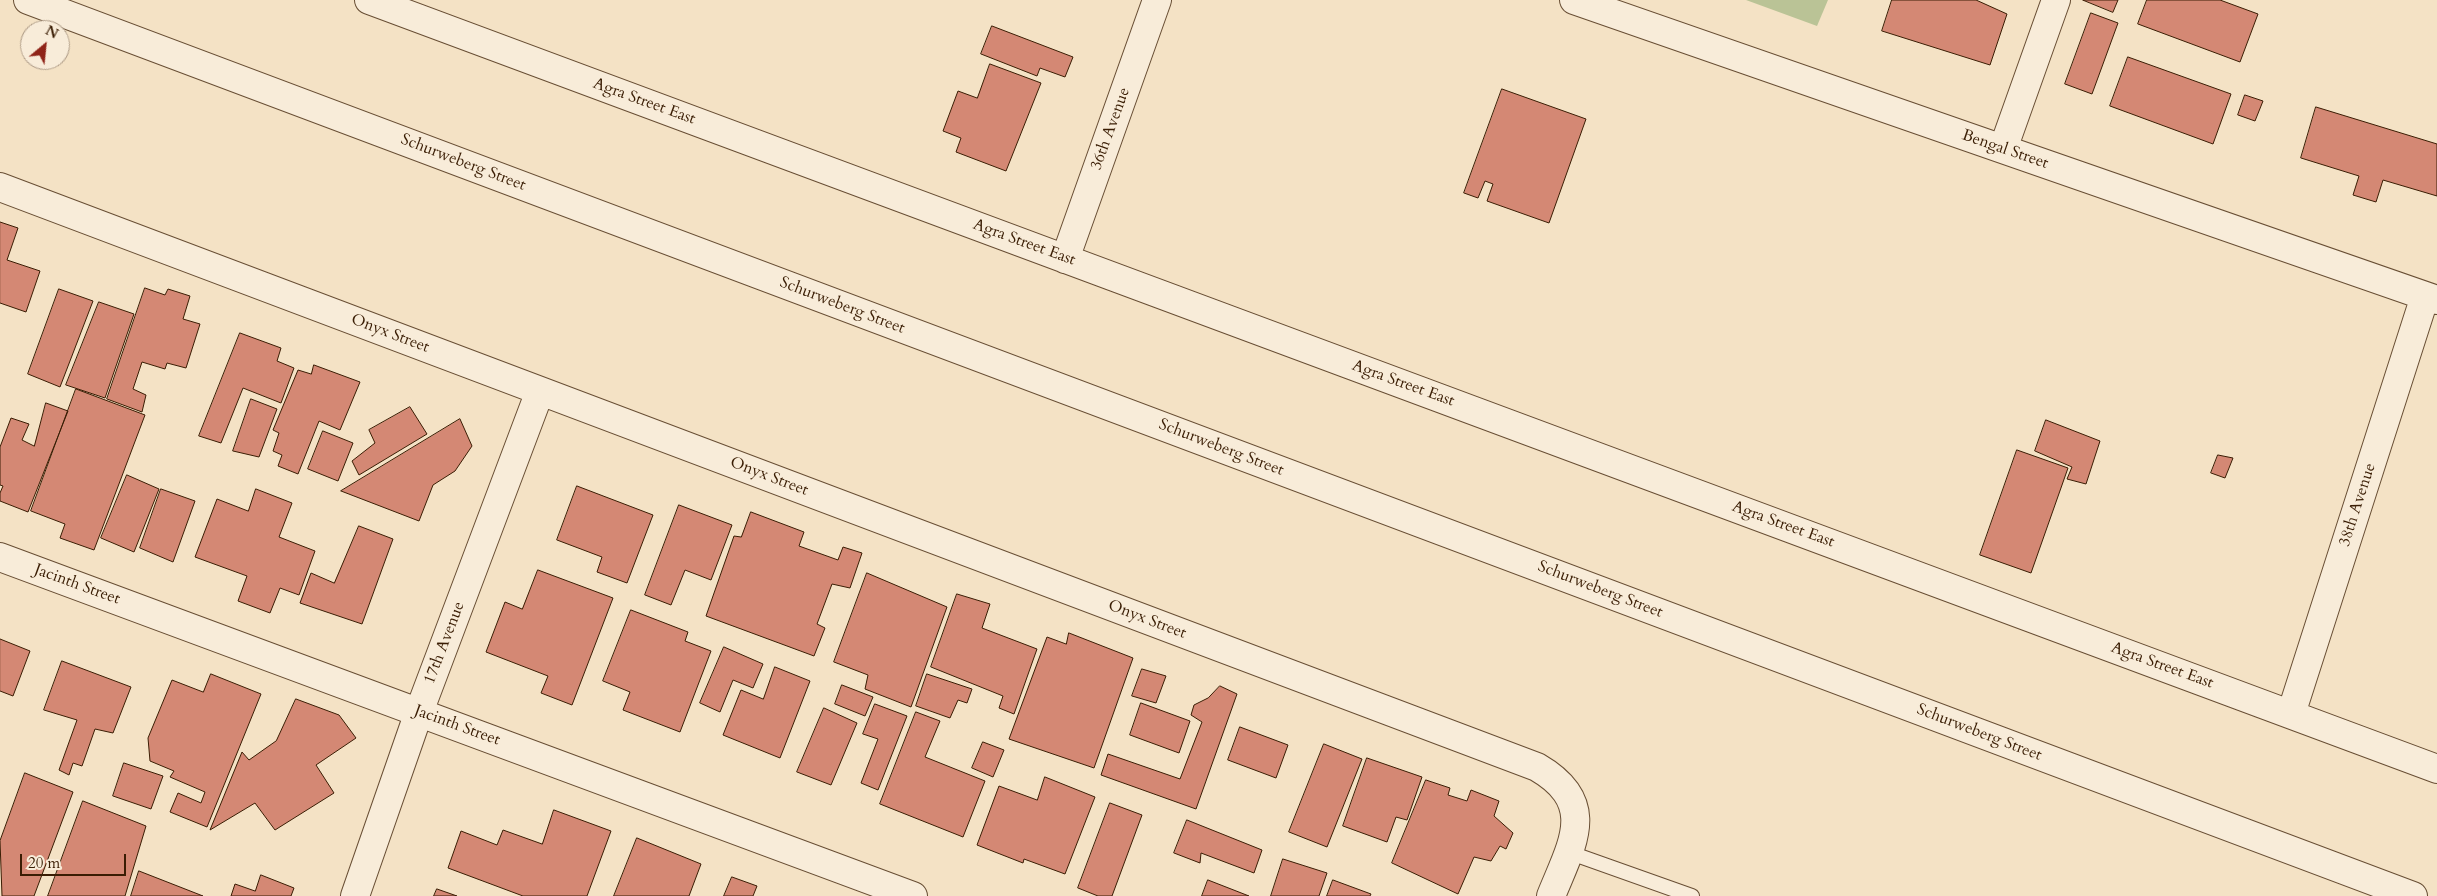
<!DOCTYPE html>
<style>
body{margin:0}
#map{position:relative;width:2437px;height:896px;overflow:hidden;background:#f4e2c5;font-family:Cardo,serif}
canvas{display:block}
.north{position:absolute;left:20px;top:20px;width:50px;height:50px;box-sizing:border-box;background:#f8ecd9;border:1px solid #ac9984;border-radius:50%;rotate:28deg;font-size:14px;font-weight:700;line-height:20px;text-align:center;color:#3a1d04}
.north::after{content:'';display:block;margin:auto;width:18px;height:22px;background:#8f2418;clip-path:polygon(50% 0,100% 100%,50% 72%,0 100%)}
.scale{position:absolute;left:20px;top:854px;width:106px;height:22px;box-sizing:border-box;border:2px solid #3a1d04;border-top:0;padding-left:6px;font-size:15px;line-height:18px;white-space:nowrap;color:#3a1d04;-webkit-text-stroke:4px #f8ecd9;paint-order:stroke}
</style>
<div id="map">
<canvas width="2437" height="896"></canvas>
<div class="north">N</div>
<div class="scale">20 m</div>
</div>
<script>
const ctx = document.querySelector('canvas').getContext('2d');
ctx.lineJoin = 'round';
function fillPath(path, color) { ctx.fillStyle = color; ctx.fill(path, 'evenodd'); }
function strokePath(path, color, width, dash) { ctx.strokeStyle = color; ctx.lineWidth = width; ctx.lineCap = dash ? 'butt' : 'round'; ctx.setLineDash(dash || []); ctx.stroke(path); }
function label(font, color, halo, rows, align = 'center') {
  ctx.font = font + ' Cardo,serif'; ctx.lineWidth = 5; ctx.setLineDash([]); ctx.textBaseline = 'middle'; ctx.strokeStyle = halo; ctx.fillStyle = color; for (const [text, x, y, turn = 0] of rows) {
    ctx.save(); ctx.translate(x, y); ctx.rotate((+turn || 0) * Math.PI / 180); ctx.textAlign = isNaN(turn) ? turn : align; if (halo) ctx.strokeText(text, 0, 0); ctx.fillText(text, 0, 0); ctx.restore();
  }
}
const green = new Path2D(`
 M1746,0H1828L1817,26Z`);
const building = new Path2D(`
 M1892,0H1976L2007,14L1990,65L1882,31Z
 M2083,0H2118L2113,12Z
 M2147,0H2220L2258,14L2240,62L2138,24Z
 M2091,13L2118,23L2092,94L2065,84Z
 M992,26L1073,57L1065,77L1040,68L1037,76L981,54Z
 M2128,57L2231,94L2213,144L2110,106Z
 M990,64L1041,83L1006,171L956,152L961,138L943,131L958,91L977,98Z
 M1502,89L1586,119L1549,223L1487,201L1493,184L1485,181L1478,198L1464,193Z
 M2245,95L2263,101L2255,121L2238,115Z
 M2316,107L2437,144V196L2383,180L2376,202L2353,195L2359,176L2301,158Z
 M0,222L18,228L7,260L40,271L26,312L0,303Z
 M145,288L165,295L168,289L190,296L183,319L200,324L186,368L167,363L165,369L142,362L133,389L146,395L142,412L107,399Z
 M59,289L93,301L60,387L28,374Z
 M99,302L134,314L105,398L66,385Z
 M240,333L281,348L277,361L294,368L281,403L243,388L221,443L199,436Z
 M314,365L360,382L340,430L319,421L298,474L278,466L282,455L273,451L279,433L273,430L298,370L311,374Z
 M76,389L145,415L94,550L60,538L65,524L31,511Z
 M251,399L277,409L259,457L233,451Z
 M46,403L68,411L28,512L0,501V493L3,486L0,485V447L11,418L29,424L22,440L34,446Z
 M410,407L427,434L359,475L352,461L375,443L369,430Z
 M460,419L472,446L455,471L433,485L419,521L341,491Z
 M2046,420L2100,441L2086,484L2067,479L2072,467L2035,451Z
 M323,431L353,443L338,481L308,469Z
 M2017,450L2068,468L2031,573L1980,555Z
 M2218,455L2233,458L2225,478L2211,473Z
 M127,475L159,489L134,552L101,538Z
 M577,486L653,515L627,583L597,572L602,557L557,540Z
 M161,489L195,501L173,562L140,548Z
 M256,489L292,503L279,537L315,551L299,595L280,588L270,613L238,601L247,576L195,557L217,499L248,511Z
 M679,505L732,525L711,580L685,570L671,605L645,595Z
 M751,512L804,532L799,546L838,560L843,547L862,553L850,588L832,584L817,624L825,628L814,656L706,616L734,536L741,537Z
 M359,526L393,539L362,624L300,603L311,573L334,583Z
 M538,570L613,598L572,705L541,693L548,676L486,652L505,602L522,609Z
 M867,573L947,607L911,707L865,689L868,675L834,662Z
 M957,594L990,604L982,628L1037,649L1014,714L999,708L1003,696L931,667Z
 M631,610L688,632L685,641L711,651L680,732L623,710L630,692L603,681Z
 M1069,633L1133,658L1094,768L1009,739L1047,637L1066,644Z
 M0,639L30,651L13,696L0,691Z
 M724,647L763,664L753,688L733,680L720,712L700,703Z
 M62,661L131,687L113,733L95,729L82,766L73,763L69,775L59,770L77,720L44,710Z
 M775,667L810,681L780,758L723,735L741,690L763,699Z
 M1142,669L1166,676L1156,703L1132,696Z
 M211,674L261,694L207,827L170,812L178,793L201,803L205,792L170,777L174,771L150,761L148,738L172,680L203,692Z
 M927,674L972,689L967,703L958,700L950,718L916,706Z
 M842,685L873,697L865,716L835,704Z
 M1220,686L1237,694L1196,809L1101,775L1108,754L1180,779L1202,722L1191,715L1194,705L1208,698Z
 M296,699L339,715L356,738L316,765L334,793L275,830L255,803L210,830L242,752L249,760L276,741Z
 M1141,703L1190,721L1179,753L1130,735Z
 M875,704L907,716L878,790L861,783L878,739L863,734Z
 M824,708L857,723L831,785L797,772Z
 M916,712L940,721L925,757L985,781L963,837L880,804Z
 M1240,727L1288,745L1276,778L1228,760Z
 M983,742L1004,750L993,777L972,768Z
 M1324,744L1362,759L1327,847L1289,832Z
 M1367,758L1422,777L1407,820L1396,817L1387,842L1343,826Z
 M124,763L163,776L151,809L113,796Z
 M25,773L73,792L34,896H2L0,841Z
 M1045,777L1095,797L1065,874L1024,859L1023,863L977,845L999,786L1037,800Z
 M1426,780L1450,788L1448,795L1467,801L1471,790L1499,801L1494,816L1513,833L1506,849L1500,846L1491,861L1474,857L1458,894L1392,863Z
 M83,801L146,826L125,896H48Z
 M1110,803L1142,815L1112,896H1098L1078,888Z
 M554,810L611,831L587,896H523L448,868L461,831L497,845L503,830L542,844Z
 M1187,820L1262,850L1254,873L1201,853L1200,863L1174,853Z
 M637,838L701,864L689,896H614Z
 M1283,859L1327,873L1319,896H1271Z
 M139,871L203,896H131Z
 M261,875L294,888L291,896H231L235,884L255,891Z
 M732,877L757,886L753,896H724Z
 M1208,880L1249,896H1202Z
 M1333,880L1371,894L1370,896H1327Z
 M437,889L457,896H434Z`);
const lane = new Path2D(`
 M1568,852L1692,896`);
const street = new Path2D(`
 M28,0L2413,896
 M369,0L2437,769
 M1574,0L2437,300
 M2003,149L2056,0
 M0,187L1537,767C1599,803 1572,844 1551,896
 M1065,259L1157,0
 M0,557L913,896
 M2291,714L2425,296
 M355,896L419,712L540,391`);
const streetNames = [
 ["Agra Street East",644,102,20],
 ["36th Avenue",1111,129,-70],
 ["Bengal Street",2005,150,19],
 ["Schurweberg Street",463,163,21],
 ["Agra Street East",1024,243,20],
 ["Schurweberg Street",842,306,21],
 ["Onyx Street",390,334,21],
 ["Agra Street East",1403,384,20],
 ["Schurweberg Street",1221,448,21],
 ["Onyx Street",769,477,21],
 ["38th Avenue",2358,505,-72],
 ["Agra Street East",1783,525,20],
 ["Jacinth Street",77,585,20],
 ["Schurweberg Street",1600,590,21],
 ["Onyx Street",1147,620,21],
 ["17th Avenue",445,643,-69],
 ["Agra Street East",2162,666,20],
 ["Jacinth Street",457,726,20],
 ["Schurweberg Street",1979,733,21]
];
fillPath(green, '#bac396');
fillPath(building, '#d48874');
strokePath(building, '#3a1d04', 1);
strokePath(lane, '#684e34', 16);
strokePath(street, '#684e34', 30);
strokePath(lane, '#f8ecd9', 14);
strokePath(street, '#f8ecd9', 28);
label('16px', '#3a1d04', '#f8ecd9', streetNames);
</script>
